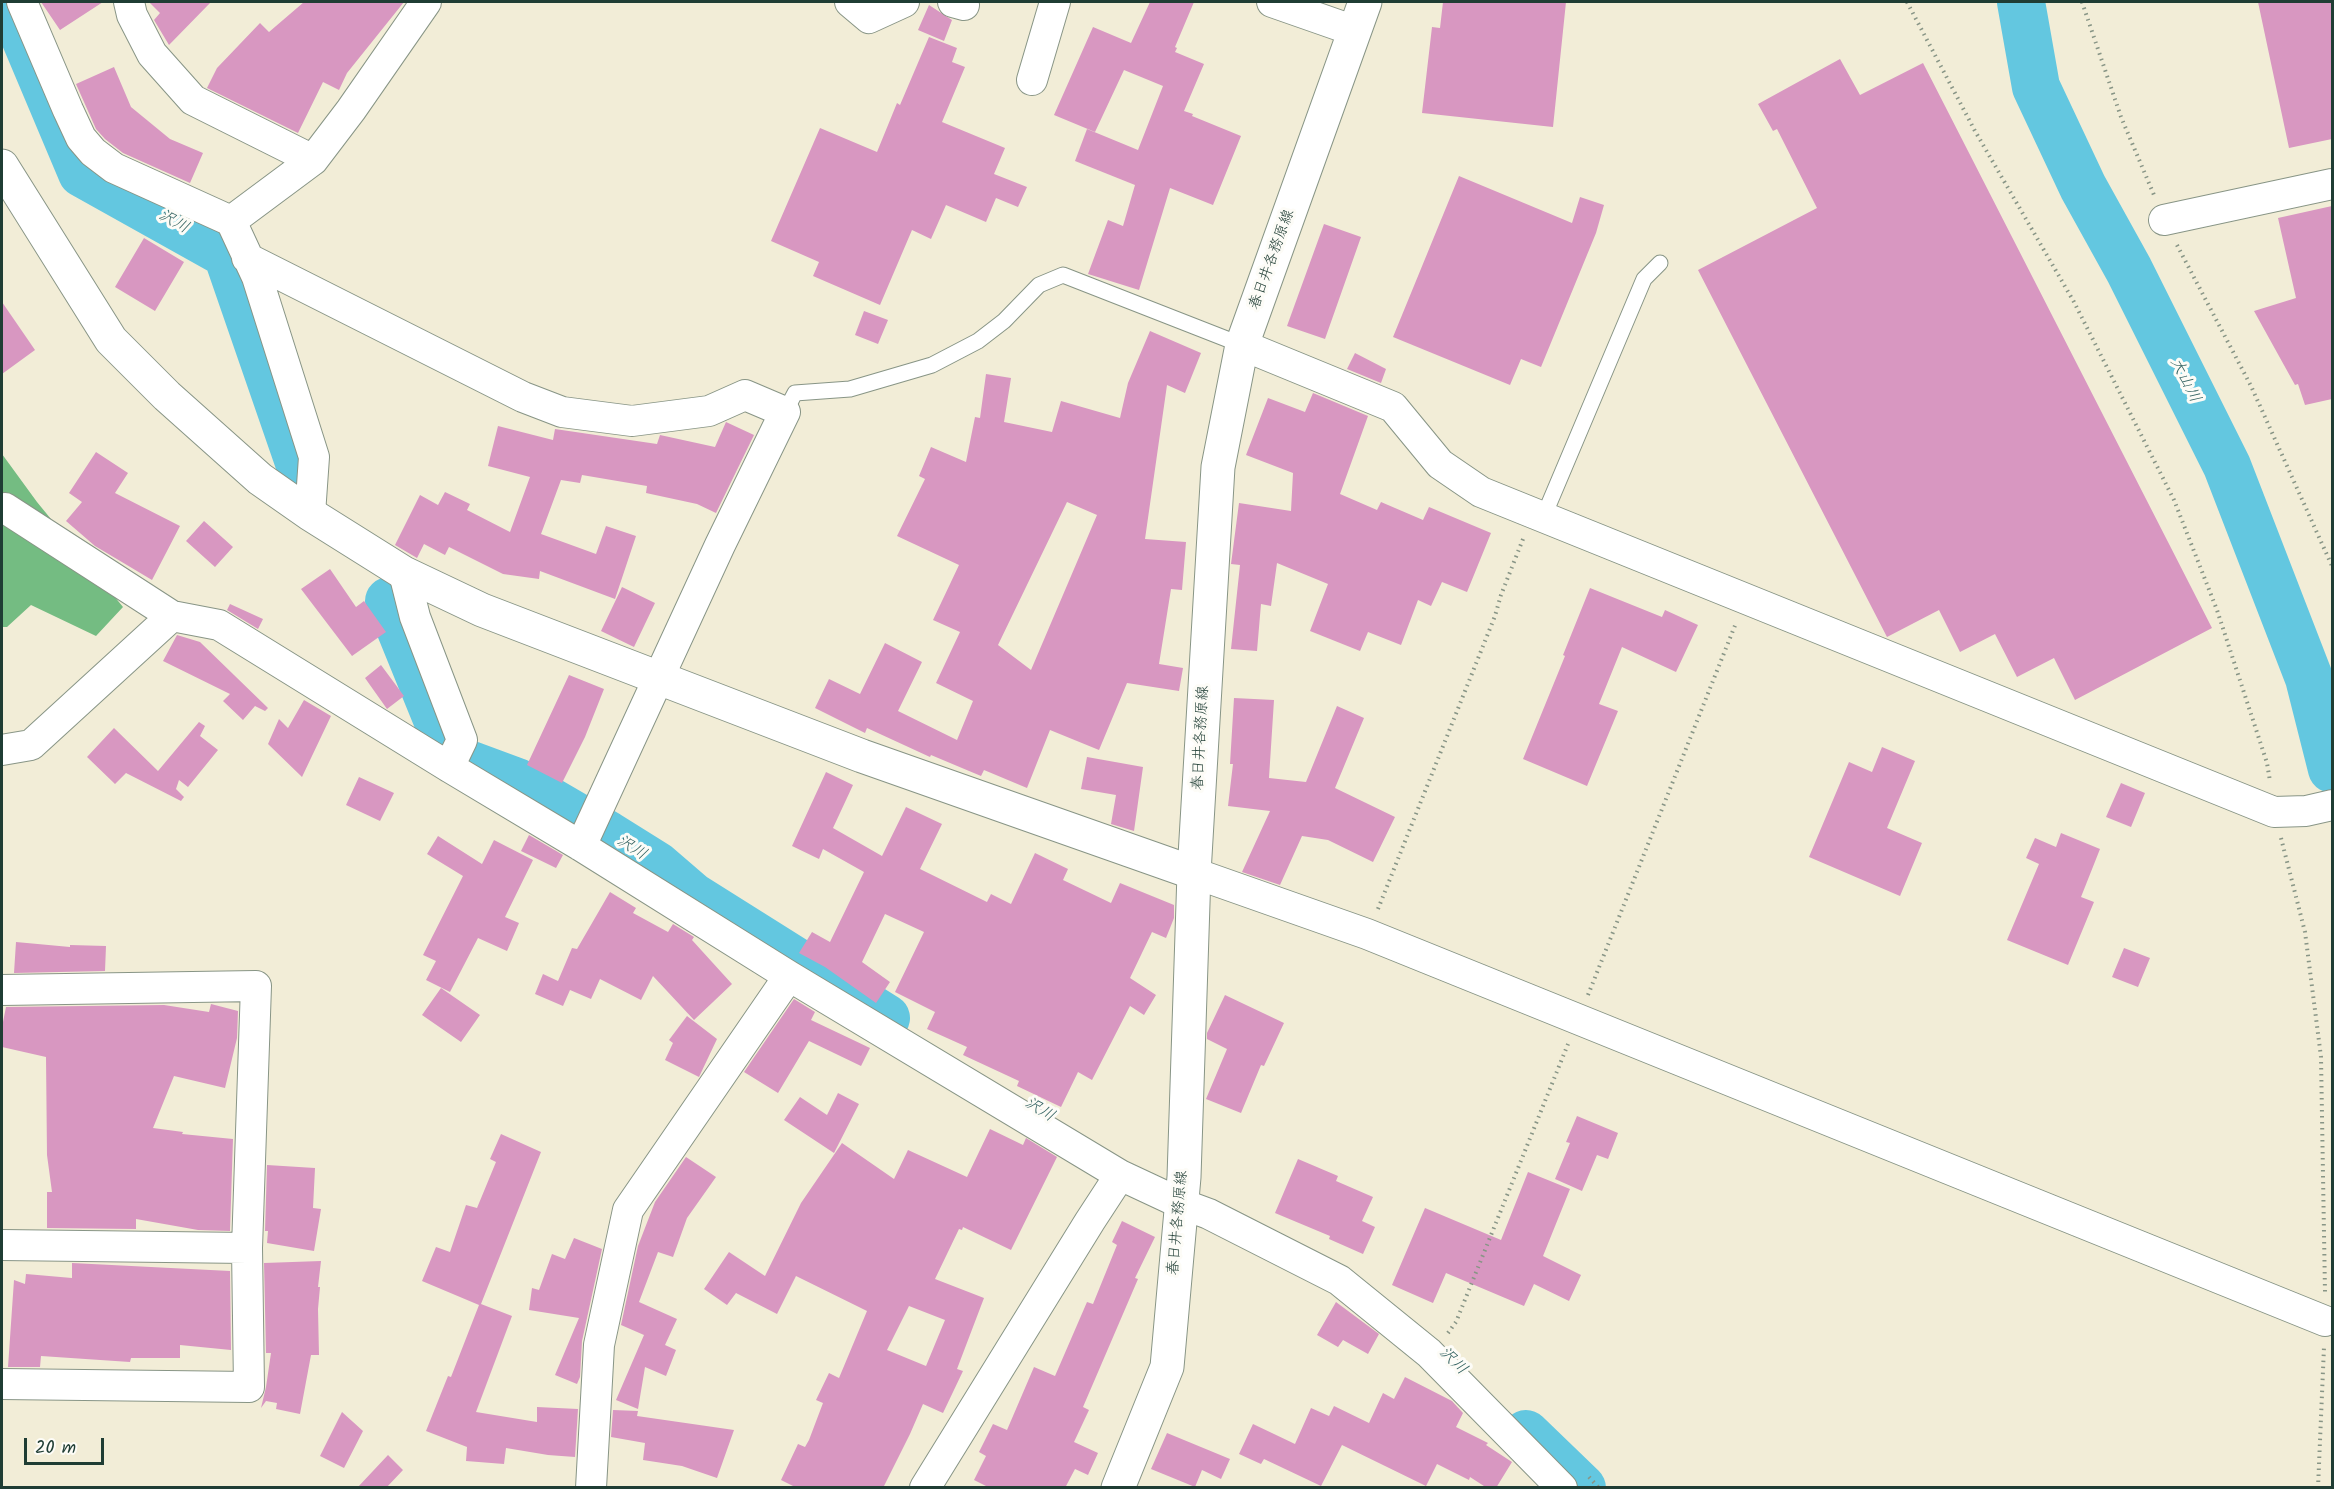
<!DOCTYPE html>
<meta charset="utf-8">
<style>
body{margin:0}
#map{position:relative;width:2334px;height:1489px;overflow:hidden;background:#f2edd7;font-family:Kalam,sans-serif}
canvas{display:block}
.frame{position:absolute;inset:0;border:3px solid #1f3d34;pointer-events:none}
.scale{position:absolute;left:24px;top:1438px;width:80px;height:27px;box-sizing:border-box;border:3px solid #1f3d34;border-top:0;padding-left:8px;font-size:18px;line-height:21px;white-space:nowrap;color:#1f3d34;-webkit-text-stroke:4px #fdfcf7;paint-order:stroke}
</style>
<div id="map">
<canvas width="2334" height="1489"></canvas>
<div class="frame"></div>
<div class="scale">20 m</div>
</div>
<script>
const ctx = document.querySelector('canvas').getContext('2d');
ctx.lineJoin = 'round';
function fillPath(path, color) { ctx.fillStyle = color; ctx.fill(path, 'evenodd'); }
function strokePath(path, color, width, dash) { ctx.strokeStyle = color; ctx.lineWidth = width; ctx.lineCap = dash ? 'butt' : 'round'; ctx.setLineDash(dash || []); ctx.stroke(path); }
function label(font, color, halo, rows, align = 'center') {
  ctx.font = font + ' Kalam,"Klee One",sans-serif'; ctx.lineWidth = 6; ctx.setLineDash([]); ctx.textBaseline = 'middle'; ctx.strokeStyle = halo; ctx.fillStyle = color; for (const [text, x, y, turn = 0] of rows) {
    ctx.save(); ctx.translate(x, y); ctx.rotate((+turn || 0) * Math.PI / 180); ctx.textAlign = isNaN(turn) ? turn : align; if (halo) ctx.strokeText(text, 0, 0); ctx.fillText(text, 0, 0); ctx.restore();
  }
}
const forest = new Path2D(`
 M2,454L37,502L123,607L96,636L31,605L7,627H2Z`);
const river = new Path2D(`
 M6,2L12,7L82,173L227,254L302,471
 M2021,2L2036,87L2083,187L2129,270L2227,466L2309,678L2332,769
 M389,601L446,741
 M471,765L517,782L608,835L656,865L692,896L886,1018
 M1526,1434L1582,1488`);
const building = new Path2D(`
 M41,2H103L60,30Z
 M149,2H211L169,45L154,20L160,13Z
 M304,2H404L347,73L339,90L323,82L298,133L207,88L217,68L260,23L269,32Z
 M1150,2H1194L1175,47L1177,48L1175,52L1204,64L1184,111L1193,114L1192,116L1241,136L1213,205L1170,188L1139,290L1088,274L1108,220L1123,226L1135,185L1075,161L1087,129L1138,150L1163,86L1124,70L1095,132L1054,115L1093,27L1131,43Z
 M1443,2H1566L1553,127L1422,113L1432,27L1440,28Z
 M2258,2H2332V139L2289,148Z
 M929,5L952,20L944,41L918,30Z
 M929,37L957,48L952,62L965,67L942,122L1005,148L994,174L1027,187L1018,207L996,198L986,222L946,205L931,239L912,230L880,305L813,276L819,262L771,241L820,128L877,152L897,103L900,105Z
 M1840,59L1860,95L1923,63L2212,628L2075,700L2054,658L2017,677L1995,634L1960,652L1939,610L1887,637L1698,270L1817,208L1777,129L1773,131L1758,104Z
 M114,67L131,107L170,139L203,153L190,183L123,153L105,139L96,129L76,84Z
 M1459,176L1572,223L1580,197L1604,205L1596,233L1541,367L1521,359L1510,385L1393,337Z
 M2332,206V399L2305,405L2298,384L2295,385L2254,311L2296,298L2278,218Z
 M1324,224L1361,237L1325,339L1287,326Z
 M144,238L184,262L155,311L115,287Z
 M2,302L35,350L2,374Z
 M864,311L888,320L878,344L855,335Z
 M1150,331L1201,353L1185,393L1167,385L1145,539L1186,542L1182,590L1171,589L1159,664L1183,668L1179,691L1127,683L1099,750L1050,730L1027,788L984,770L981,776L931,755L930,757L867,728L865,733L815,708L829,679L860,694L885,643L922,662L898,711L957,740L973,701L936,683L960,632L933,620L959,565L897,536L925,479L919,476L931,447L966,462L975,417L980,418L986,374L1011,378L1004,422L1052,432L1061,401L1120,418L1128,383ZM1067,502L1097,515L1031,670L998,645Z
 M1355,353L1386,369L1381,383L1347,369Z
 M1313,393L1368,416L1340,494L1377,510L1381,502L1423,520L1429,507L1491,533L1467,592L1442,582L1431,606L1418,600L1401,645L1368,632L1360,651L1310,631L1328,584L1277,563L1271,606L1261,604L1257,651L1231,649L1240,565L1231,564L1239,503L1291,511L1293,473L1246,455L1268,398L1305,412Z
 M726,422L754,435L716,513L697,504L646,493L647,486L582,475L580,483L561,480L541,534L596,554L606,526L636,536L615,599L540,571L539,579L503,574L449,547L445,555L424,544L417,558L395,545L420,495L438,505L445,492L470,504L467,510L510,532L530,477L488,466L498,426L553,440L555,429L657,444L660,435L715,447Z
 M96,452L128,473L115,493L180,526L152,580L95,546L66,521L82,502L69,493Z
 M204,521L233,547L215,567L186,541Z
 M330,569L356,607L364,601L386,632L352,656L301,589Z
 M622,587L655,603L634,647L601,631Z
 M1590,588L1662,617L1665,610L1698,625L1676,672L1622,647L1599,704L1618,711L1587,786L1523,759L1565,656L1563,655Z
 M230,604L263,619L258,629L227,610Z
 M177,635L200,642L268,708L265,711L255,706L243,720L223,701L230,694L163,661Z
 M381,665L404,696L387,709L365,678Z
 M569,675L604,689L585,737L562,783L527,765Z
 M1234,698L1274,700L1269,778L1306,782L1337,706L1364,718L1335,788L1395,817L1373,862L1328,840L1302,836L1280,885L1242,872L1270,811L1228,806L1233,764H1230Z
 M304,700L331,716L302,777L268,744L279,719L288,728Z
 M199,722L205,726L200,736L218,750L188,787L179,780L176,789L184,797L181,801L126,773L115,784L87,757L114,728L158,771Z
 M1882,747L1915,761L1887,828L1922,843L1900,896L1809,857L1849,762L1872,772Z
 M1087,757L1143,767L1134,831L1111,824L1116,795L1081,789Z
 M826,772L853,785L833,828L882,856L906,807L942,824L920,869L987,902L991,894L1011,904L1035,853L1068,869L1063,880L1111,903L1120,883L1174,905V918L1166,938L1152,932L1130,978L1156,995L1144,1015L1130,1006L1092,1080L1078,1072L1061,1107L1017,1086L1019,1081L963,1055L967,1047L927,1029L935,1012L895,992L924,932L885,914L862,962L890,982L876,1003L825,967L799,953L812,932L830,942L864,872L823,849L819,859L792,846Z
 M359,777L394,793L380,821L346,805Z
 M2121,783L2145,793L2131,827L2106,817Z
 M2061,833L2100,849L2081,897L2094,902L2068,965L2007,940L2039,864L2026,858L2035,838L2056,847Z
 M529,835L563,855L556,868L521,851Z
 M438,836L482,864L494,840L533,860L505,917L519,923L507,951L478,938L450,992L426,980L436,961L423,955L463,876L427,854Z
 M610,892L636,908L633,913L668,932L673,924L694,937L692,940L732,984L694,1020L653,976L641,1000L600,979L591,999L570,990L563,1006L535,994L543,974L558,981L572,948L577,949Z
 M16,942L70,947V945L106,946L105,971L14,973Z
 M2124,948L2150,958L2138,987L2112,977Z
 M441,988L480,1015L461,1042L422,1015Z
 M1225,995L1284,1023L1264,1066L1261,1065L1241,1113L1206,1099L1227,1049L1207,1039V1033Z
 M794,999L815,1012L811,1020L870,1048L861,1066L809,1041L778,1093L744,1072Z
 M211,1004L238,1011L237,1038L225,1088L174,1076L153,1128L183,1132L182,1134L233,1139L230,1231L198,1230L136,1219V1229L47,1228V1192H52L47,1155L46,1057L2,1047V1027L6,1007L164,1005L209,1012Z
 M687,1016L717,1039L699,1077L665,1060L673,1043L669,1040Z
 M838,1093L859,1104L834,1153L784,1120L800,1097L827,1115Z
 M1577,1116L1618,1133L1608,1159L1597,1155L1582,1191L1555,1179L1570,1143L1566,1142Z
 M990,1129L1023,1145L1026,1138L1057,1157L1011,1250L963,1227L962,1230L959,1229L935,1279L984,1298L957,1369L963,1371L943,1413L923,1404L910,1434L883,1488H797L781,1480L798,1444L805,1447L809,1440L823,1403L816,1400L829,1373L839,1378L867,1311L796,1276L777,1314L736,1293L727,1305L704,1289L729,1252L765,1276L801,1203L842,1143L894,1179L908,1150L967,1177ZM909,1306L945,1320L926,1366L887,1350Z
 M501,1134L541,1152L481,1304L512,1316L476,1412L537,1422V1407L578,1409L575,1457L548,1455L506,1448L504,1464L466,1461L467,1447L426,1431L448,1376L451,1377L479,1305L422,1281L436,1247L450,1252L466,1205L477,1208L496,1162L490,1159Z
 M686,1157L716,1177L687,1218L673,1257L658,1252L639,1302L677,1319L665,1345L676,1350L666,1376L645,1367L638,1409L616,1400L644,1335L621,1325L638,1246L655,1202Z
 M1298,1159L1338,1176L1336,1181L1373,1197L1362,1221L1375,1227L1363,1254L1329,1239L1330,1236L1275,1213Z
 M267,1165L315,1168L313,1208L321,1209L314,1251L267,1243L268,1231H265Z
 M1528,1172L1570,1189L1543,1256L1581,1275L1569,1301L1534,1284L1524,1306L1446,1273L1433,1303L1392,1285L1425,1208L1501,1240Z
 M1122,1221L1155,1237L1135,1278L1138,1279L1083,1407L1089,1410L1074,1442L1098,1453L1088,1475L1075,1469L1065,1488H990L974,1480L986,1456L979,1452L993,1424L1007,1430L1034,1367L1055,1376L1087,1302L1093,1304L1117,1245L1112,1242Z
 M574,1238L602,1249L582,1341L580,1377L577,1384L555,1375L579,1318L529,1310L532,1288L539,1290L552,1254L565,1259Z
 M321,1261L318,1287H320L318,1309L319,1355H311L300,1414L276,1409L277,1403L266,1401L261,1408L266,1387L271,1353H266L264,1263Z
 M72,1263L230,1271L231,1350L180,1345V1358H131L130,1362L41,1356L40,1367H8L14,1280L25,1284L26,1274L72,1278Z
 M1336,1302L1379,1334L1368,1354L1343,1340L1338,1347L1317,1335Z
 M1405,1377L1452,1401L1463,1413L1456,1427L1488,1443L1486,1445L1512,1462L1496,1488H1487L1470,1477L1469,1480L1437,1464L1426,1486L1342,1445L1321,1486L1264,1459L1261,1464L1239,1454L1253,1424L1295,1444L1311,1408L1329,1416L1334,1406L1369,1423L1383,1393L1394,1399Z
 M613,1410L638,1411L637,1416L734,1430L717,1478L682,1466L643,1460L645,1443L611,1437Z
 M342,1412L363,1431L344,1468L320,1456Z
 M1167,1433L1230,1459L1221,1479L1202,1470L1195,1487L1151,1469Z
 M388,1455L403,1470L386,1488H357Z`);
const path = new Path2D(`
 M1907,2L1975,131L2074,302L2174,500L2217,610L2267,763L2270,781
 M2082,2L2121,117L2154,195
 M2177,245L2251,386L2332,566
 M2281,838L2305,932L2321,1057L2325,1292
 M1378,909L1495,616L1501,595L1523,539
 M1588,995L1736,623
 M1448,1333L1456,1322L1568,1044
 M1589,1477L1599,1488
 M2318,1488L2324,1347`);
const lane = new Path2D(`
 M785,412L795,393L850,389L932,365L978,341L1004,321L1039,285L1063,275L1242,345
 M1543,518L1644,279L1660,263`);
const street = new Path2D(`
 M22,2L68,110L81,138L93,152L114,168L231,221L257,277L314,457L310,514
 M129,2L132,15L152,54L193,100L313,160
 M850,2L869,18L904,2
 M953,2L964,5
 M1272,2L1355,31
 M1032,80L1055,2
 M2164,220L2332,184
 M231,221L313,160L351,110L426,2
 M247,258L523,397L562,412L632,421L709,411L745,395L785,412L720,545L581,846
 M1242,345L1393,407L1440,464L1481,492L2274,812L2306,811L2332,805
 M5,508L172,616L219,625L449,767L581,846L789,976L1120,1175L1182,1204L1209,1214L1339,1280L1429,1353L1562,1488
 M404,573L415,617L462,740L449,767
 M2,750L31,745L172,616
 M1194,873L1367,934L2325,1321
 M2,990L256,986L247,1248L249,1387L2,1384
 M2,1245L247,1248
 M591,1488L599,1345L628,1210L789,976
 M925,1488L1090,1221L1120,1175`);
const secondary = new Path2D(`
 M2,166L111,340L167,396L260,479L310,514L404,573L482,610L862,756L1194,873`);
const primary = new Path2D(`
 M1118,1488L1167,1367L1184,1177L1194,873L1218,467L1242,345L1365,2`);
const streetNames = [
 ["春日井各務原線",1273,260,-70],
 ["春日井各務原線",1202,738,-87],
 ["春日井各務原線",1179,1223,-85]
];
const waterNames = [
 ["沢川",173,223,29],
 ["大山川",2184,381,63],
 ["沢川",631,849,32],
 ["沢川",1039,1111,31],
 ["沢川",1452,1362,44]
];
fillPath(forest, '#74bc82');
strokePath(river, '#63c7e0', 48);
fillPath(building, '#d897c1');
strokePath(lane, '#889586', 17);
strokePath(street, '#889586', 32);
strokePath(secondary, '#889586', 35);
strokePath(primary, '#889586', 35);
strokePath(path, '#889586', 4, [1.5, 4.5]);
strokePath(lane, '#fff', 15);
strokePath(street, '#fff', 30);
strokePath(secondary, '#fff', 33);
strokePath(primary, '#fff', 33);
label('15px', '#1f3d34', '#fdfcf7', streetNames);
label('italic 16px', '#30605f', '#fdfcf7', waterNames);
</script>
